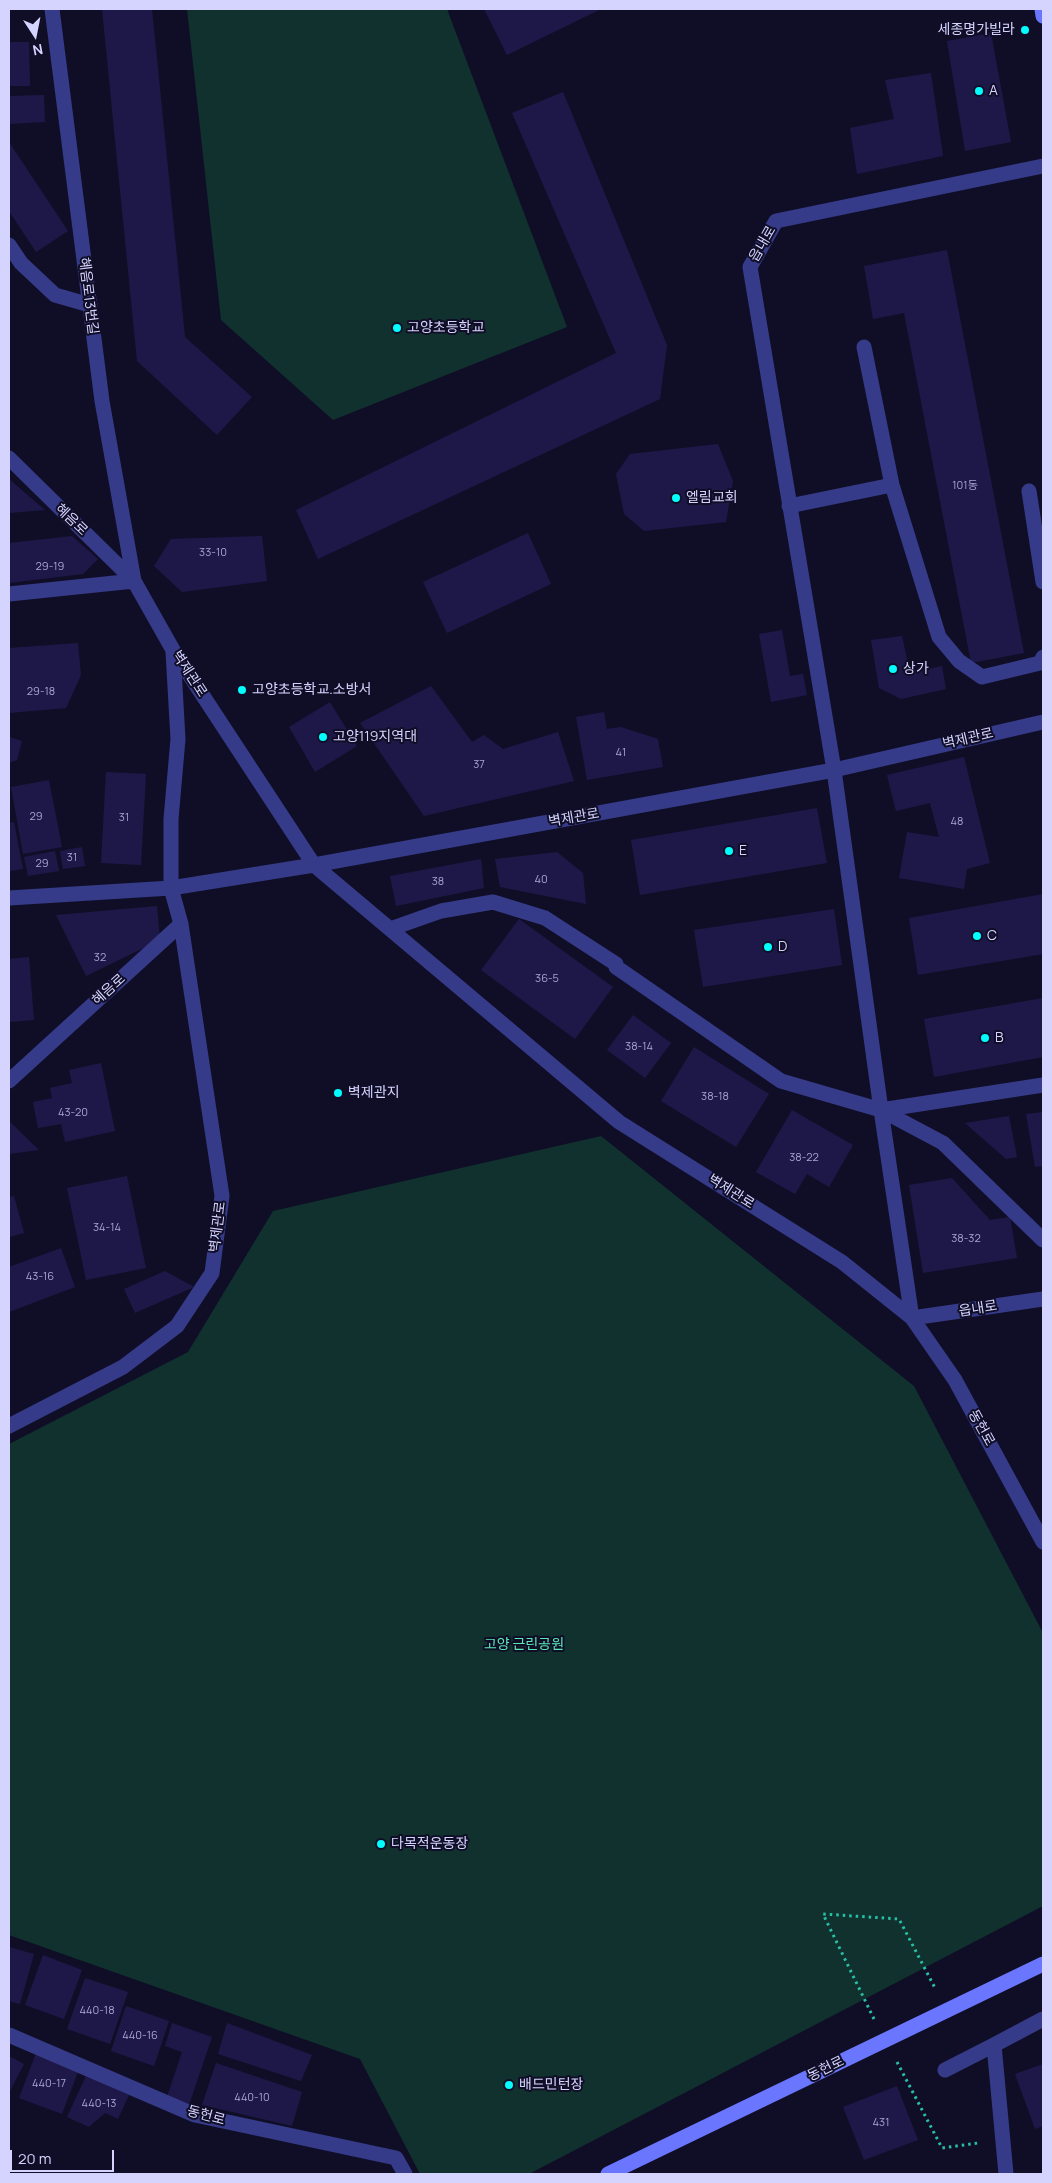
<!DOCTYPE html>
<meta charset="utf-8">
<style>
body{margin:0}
#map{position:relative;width:1052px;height:2183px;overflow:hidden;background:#100e27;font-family:Manrope,sans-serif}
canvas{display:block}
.frame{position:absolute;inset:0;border:10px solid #d4d4ff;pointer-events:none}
.north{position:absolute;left:10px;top:10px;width:50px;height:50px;-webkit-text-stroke:4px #100e27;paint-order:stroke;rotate:169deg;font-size:14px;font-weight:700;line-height:20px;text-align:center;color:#d4d4ff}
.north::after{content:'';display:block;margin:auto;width:18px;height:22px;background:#d4d4ff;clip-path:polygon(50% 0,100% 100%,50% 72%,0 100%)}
.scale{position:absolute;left:10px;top:2150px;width:104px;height:22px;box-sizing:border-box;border:2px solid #d4d4ff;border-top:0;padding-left:6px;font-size:15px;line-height:18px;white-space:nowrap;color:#d4d4ff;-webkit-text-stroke:4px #100e27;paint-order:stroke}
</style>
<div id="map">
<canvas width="1052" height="2183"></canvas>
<div class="frame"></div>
<div class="north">N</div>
<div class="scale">20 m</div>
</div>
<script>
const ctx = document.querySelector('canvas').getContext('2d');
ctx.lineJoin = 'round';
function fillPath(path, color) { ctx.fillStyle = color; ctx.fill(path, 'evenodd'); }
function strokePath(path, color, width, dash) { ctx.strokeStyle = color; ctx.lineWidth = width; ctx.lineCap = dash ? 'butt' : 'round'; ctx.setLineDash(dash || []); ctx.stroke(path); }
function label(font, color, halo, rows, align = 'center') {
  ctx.font = font + ' Manrope,"Noto Sans KR",sans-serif'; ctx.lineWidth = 4; ctx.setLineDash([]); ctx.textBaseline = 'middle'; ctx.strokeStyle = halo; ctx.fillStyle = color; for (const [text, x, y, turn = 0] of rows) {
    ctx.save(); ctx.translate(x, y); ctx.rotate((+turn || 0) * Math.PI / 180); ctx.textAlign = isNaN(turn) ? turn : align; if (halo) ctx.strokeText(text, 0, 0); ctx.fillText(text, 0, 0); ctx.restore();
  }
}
const green = new Path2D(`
 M187,9H447L567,327L333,420L221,320Z
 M601,1136L914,1386L1043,1633V1906L529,2174H420L360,2059L9,1935V1444L188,1352L273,1211Z`);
const building = new Path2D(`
 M102,9H152L185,337L252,397L217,435L137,361Z
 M484,9H601L507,55Z
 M991,33L1011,142L965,151L947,41Z
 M9,42H29L30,86H9Z
 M931,73L943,156L857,174L850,128L894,119L885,80Z
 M563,92L667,345L660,399L318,559L296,510L616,353L512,113Z
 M44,95L45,122L9,124V96Z
 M9,142L68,231L36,252L9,211Z
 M947,250L1024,653L971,663L904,313L873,319L864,266Z
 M718,444L733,481L726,522L644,531L624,514L616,474L630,454Z
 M9,479L45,510L9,513Z
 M528,533L551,584L447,633L423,582Z
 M72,536L98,559L83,574L9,583V543Z
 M262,536L267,581L182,592L154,566L171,539Z
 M782,630L790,676L803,674L807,695L771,702L759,634Z
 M902,636L910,673L942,666L946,689L901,699L879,688L871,640Z
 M78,643L81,675L66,708L9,713V648Z
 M431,686L472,742L484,735L503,749L558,732L574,781L424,816L360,723Z
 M330,702L357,746L315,772L289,727Z
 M604,712L607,729L621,727L658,739L663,767L587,780L576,717Z
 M9,737L22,741L17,760L9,763Z
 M964,757L990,863L967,869L964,889L899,878L907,832L939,837L930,803L896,811L887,775Z
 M106,772L146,774L141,865L101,863Z
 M49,780L62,847L23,854L11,787Z
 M817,808L827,863L640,895L631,840Z
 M14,822L23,869L9,871V823Z
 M82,847L85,866L63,869L60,851Z
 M55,851L59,871L28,876L24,857Z
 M557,852L583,873L586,904L500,887L495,859Z
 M481,859L484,888L396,906L390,876Z
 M1043,894V954L918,975L909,918Z
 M157,906L160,940L86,976L56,915Z
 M834,909L842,965L703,987L694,930Z
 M519,919L613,987L575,1039L481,970Z
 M29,957L34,1020L9,1022V959Z
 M1043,998V1057L934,1077L924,1019Z
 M633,1015L671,1043L645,1078L607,1050Z
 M694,1047L769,1094L736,1147L661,1101Z
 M101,1063L115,1131L65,1142L61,1124L38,1128L33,1102L52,1098L50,1088L72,1083L69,1070Z
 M792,1110L853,1145L829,1187L807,1174L795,1194L756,1172Z
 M1043,1112V1166L1035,1167L1026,1114Z
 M1009,1116L1017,1157L1006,1159L965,1123Z
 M9,1121L39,1150L9,1154Z
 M127,1176L146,1268L86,1280L67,1188Z
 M952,1178L990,1220L1010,1217L1017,1258L923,1273L909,1185Z
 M14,1196L24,1233L9,1237V1197Z
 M61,1248L75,1287L9,1312V1267Z
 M165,1271L194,1287L135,1313L124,1289Z
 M9,1947L34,1954L20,2004L9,2001Z
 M43,1955L82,1970L64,2019L25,2005Z
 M85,1978L128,1992L110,2044L67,2029Z
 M126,2006L169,2021L154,2066L111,2051Z
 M172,2023L212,2037L189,2105L167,2097L182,2052L165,2046Z
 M227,2023L312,2055L301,2081L218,2054Z
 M36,2053L79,2069L62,2114L19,2098Z
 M9,2056L24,2064L9,2093Z
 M216,2063L302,2092L292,2126L202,2105Z
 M1043,2064V2126L1035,2129L1015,2074Z
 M86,2076L129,2095L118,2119L105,2113L89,2127L67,2117Z
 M897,2086L918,2140L864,2160L843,2107Z`);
const path = new Path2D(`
 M874,2019L823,1914L899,1919L935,1988
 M897,2062L942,2148L978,2143`);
const lane = new Path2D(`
 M864,347L892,485L939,637L959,661L982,677L1040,663L1043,657
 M1029,491L1043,582
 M789,506L892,485
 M945,2070L994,2045
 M1006,2174L994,2045L1043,2019`);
const street = new Path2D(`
 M52,9L102,401L134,581
 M9,245L21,263L55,295L90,305
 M9,458L134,581L173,650L314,865L834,770L1043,722
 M9,594L134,581
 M9,898L171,888L314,865L619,1122L842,1262L912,1318L955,1380L1043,1542
 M390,929L441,911L493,902L545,918L616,964V967L781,1081L881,1110L943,1143L1043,1240
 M9,1081L181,924L171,888V819L178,739L173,652
 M881,1110L1043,1085
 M912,1318L881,1110L834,770L750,267L776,221L1043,166
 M912,1318L1043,1299
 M9,1426L123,1367L177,1326L212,1273L222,1196L181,924
 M9,2035L195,2115L396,2158L405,2174`);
const secondary = new Path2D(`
 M1042,9L1043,16
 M608,2174L1043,1964`);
const markers = [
 [1025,30,5,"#00feff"],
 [979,91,5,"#00feff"],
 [397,328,5,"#00feff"],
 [676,498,5,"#00feff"],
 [893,669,5,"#00feff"],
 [242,690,5,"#00feff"],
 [323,737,5,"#00feff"],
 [729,851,5,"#00feff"],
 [977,936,5,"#00feff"],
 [768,947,5,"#00feff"],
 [985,1038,5,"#00feff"],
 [338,1093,5,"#00feff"],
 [381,1844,5,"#00feff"],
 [509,2085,5,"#00feff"]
];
const numberNames = [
 ["101동",965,486],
 ["33-10",213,553],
 ["29-19",50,567],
 ["29-18",41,692],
 ["41",621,753],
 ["37",479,765],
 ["29",36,817],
 ["31",124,818],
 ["48",957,822],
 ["31",72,858],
 ["29",42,864],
 ["40",541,880],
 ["38",438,882],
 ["32",100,958],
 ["36-5",547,979],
 ["38-14",639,1047],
 ["38-18",715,1097],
 ["43-20",73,1113],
 ["38-22",804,1158],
 ["34-14",107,1228],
 ["38-32",966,1239],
 ["43-16",40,1277],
 ["440-18",97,2011],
 ["440-16",140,2036],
 ["440-17",49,2084],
 ["440-10",252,2098],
 ["440-13",99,2104],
 ["431",881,2123]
];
const poiNames = [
 ["세종명가빌라",1015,30,"right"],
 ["A",989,91],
 ["고양초등학교",407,328],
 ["엘림교회",686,498],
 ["상가",903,669],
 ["고양초등학교.소방서",252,690],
 ["고양119지역대",333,737],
 ["E",739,851],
 ["C",987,936],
 ["D",778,947],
 ["B",995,1038],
 ["벽제관지",348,1093],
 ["다목적운동장",391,1844],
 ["배드민턴장",519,2085]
];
const streetNames = [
 ["읍내로",763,244,-60],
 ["혜음로13번길",88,296,83],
 ["혜음로",71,520,44],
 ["벽제관로",189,674,57],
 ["벽제관로",968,739,-13],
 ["벽제관로",574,818,-10],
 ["혜음로",109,990,-42],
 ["벽제관로",731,1192,32],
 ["벽제관로",218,1227,-83],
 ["읍내로",978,1309,-9],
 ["동헌로",981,1428,61],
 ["동헌로",826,2069,-26],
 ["동헌로",206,2116,15]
];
const parkNames = [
 ["고양 근린공원",524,1645]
];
fillPath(green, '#10312d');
fillPath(building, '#1e1849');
strokePath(path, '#27bfa7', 3, [2.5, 4]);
strokePath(lane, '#363b89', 15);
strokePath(street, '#363b89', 15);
strokePath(secondary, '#6b76ff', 15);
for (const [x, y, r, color] of markers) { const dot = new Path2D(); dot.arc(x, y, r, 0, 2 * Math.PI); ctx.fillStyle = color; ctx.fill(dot); strokePath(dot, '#100e27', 2); }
label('11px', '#a6a5d2', null, numberNames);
label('14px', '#d4d4ff', '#100e27', poiNames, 'left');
label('14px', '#d4d4ff', '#100e27', streetNames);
label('14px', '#58e7b5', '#100e27', parkNames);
</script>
